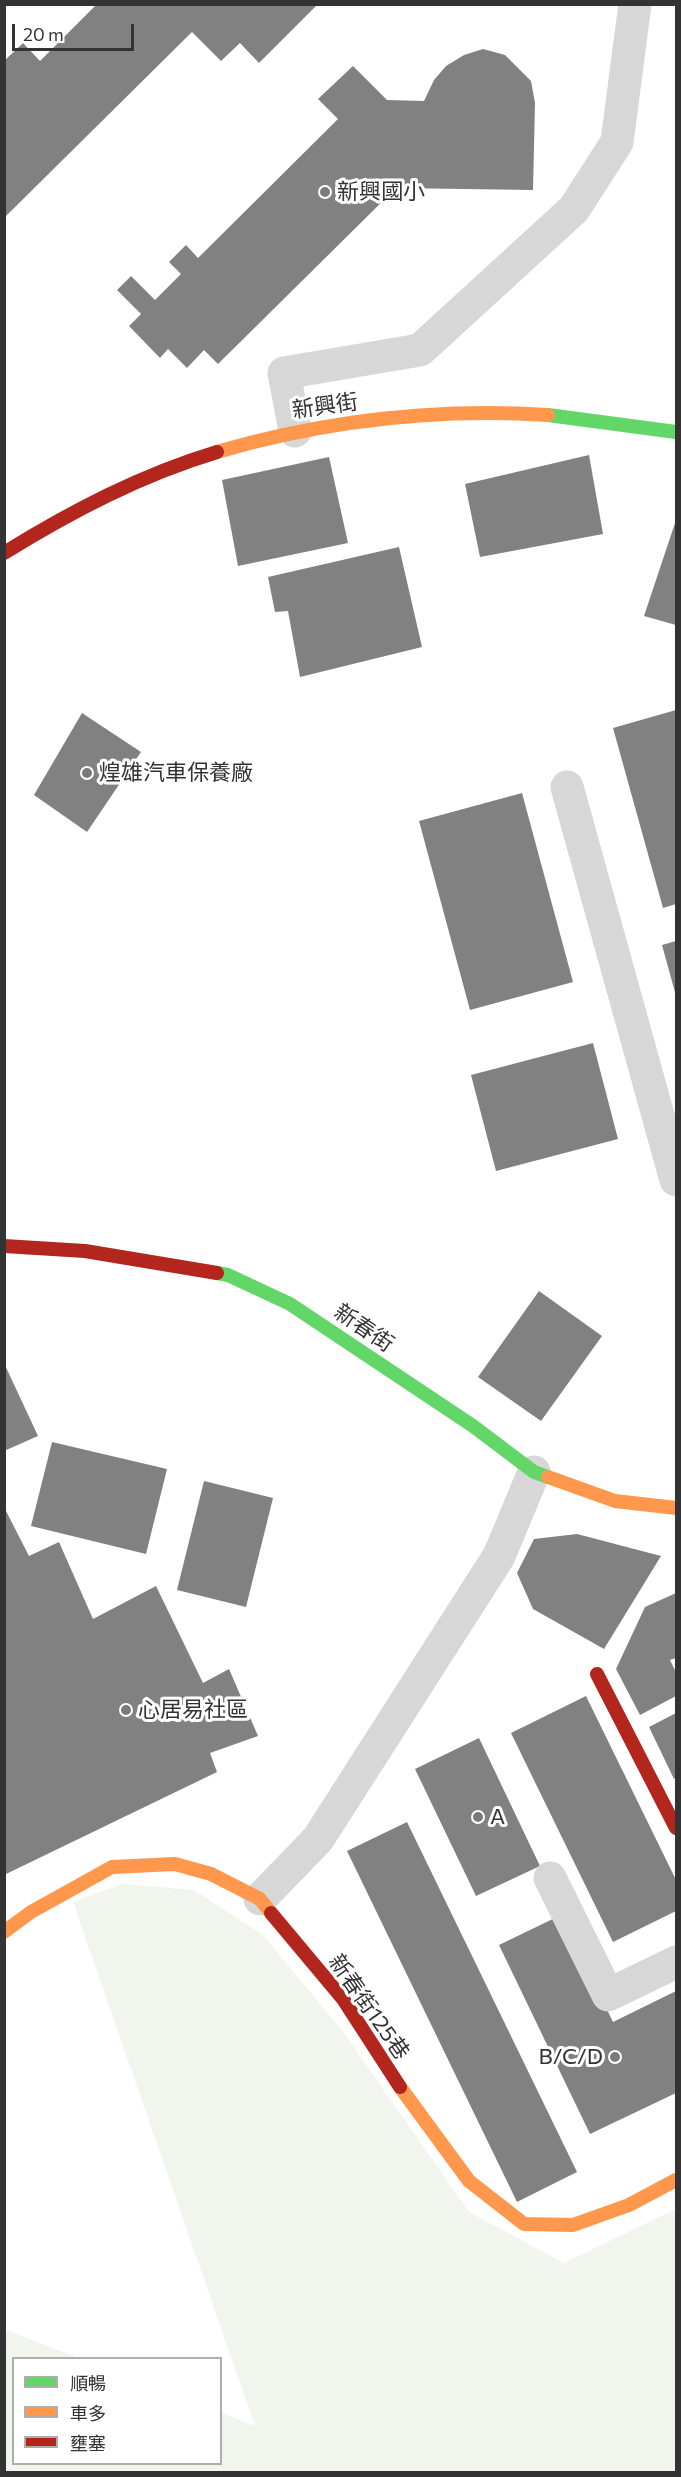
<!DOCTYPE html>
<meta charset="utf-8">
<style>
body{margin:0}
#map{position:relative;width:681px;height:2477px;overflow:hidden;background:#fff;font-family:Commissioner,"Noto Sans TC",sans-serif}
canvas{display:block}
.frame{position:absolute;inset:0;border:6px solid #333;pointer-events:none}
.legend{position:absolute;left:12px;top:2357px;width:210px;height:108px;box-sizing:border-box;background:#fff;border:2px solid #adadad;margin:0;padding:8px 10px;list-style:none;font-size:18px;color:#333}
.legend li{display:flex;align-items:center;gap:12px;height:30px}
.legend b{width:30px;border:2px solid #adadad}
.scale{position:absolute;left:12px;top:24px;width:122px;height:27px;box-sizing:border-box;border:3px solid #333;border-top:0;padding-left:8px;font-size:18px;line-height:21px;white-space:nowrap;color:#333;-webkit-text-stroke:4px #fff;paint-order:stroke}
</style>
<div id="map">
<canvas width="681" height="2477"></canvas>
<div class="frame"></div>
<ul class="legend">
<li><b style="height:8px;background:#63d668"></b>順暢</li>
<li><b style="height:8px;background:#ff974d"></b>車多</li>
<li><b style="height:8px;background:#b3261e"></b>壅塞</li>
</ul>
<div class="scale">20 m</div>
</div>
<script>
const ctx = document.querySelector('canvas').getContext('2d');
ctx.lineJoin = 'round';
function fillPath(path, color) { ctx.fillStyle = color; ctx.fill(path, 'evenodd'); }
function strokePath(path, color, width, dash) { ctx.strokeStyle = color; ctx.lineWidth = width; ctx.lineCap = dash ? 'butt' : 'round'; ctx.setLineDash(dash || []); ctx.stroke(path); }
function label(font, color, halo, rows, align = 'center') {
  ctx.font = font + ' Commissioner,"Noto Sans TC",sans-serif'; ctx.lineWidth = 6; ctx.setLineDash([]); ctx.textBaseline = 'middle'; ctx.strokeStyle = halo; ctx.fillStyle = color; for (const [text, x, y, turn = 0] of rows) {
    ctx.save(); ctx.translate(x, y); ctx.rotate((+turn || 0) * Math.PI / 180); ctx.textAlign = isNaN(turn) ? turn : align; if (halo) ctx.strokeText(text, 0, 0); ctx.fillText(text, 0, 0); ctx.restore();
  }
}
const green = new Path2D(`
 M122,1884L194,1890L263,1935L344,2033L469,2212L564,2263L676,2209V2472H5L4,2332L8,2331L79,2358H14V2464H220L221,2413L255,2426L73,1902Z`);
const building = new Path2D(`
 M97,4H318L259,63L240,43L221,61L192,32L4,218V61L23,43L40,61Z
 M483,49L505,55L531,81L535,103L533,190L396,188L218,364L204,350L187,368L168,349L160,358L129,326L141,314L117,290L131,276L155,300L181,274L169,262L186,245L198,258L338,119L318,99L353,66L387,100L424,101L434,80L446,66L464,55Z
 M589,455L603,534L480,557L465,484Z
 M329,457L348,543L238,566L222,480Z
 M676,520V625L644,616Z
 M399,547L422,647L300,677L288,611L275,612L268,577Z
 M676,710V904L663,908L613,728Z
 M82,713L141,752L87,832L34,795Z
 M522,793L573,982L470,1010L419,821Z
 M676,941V996L662,945Z
 M593,1043L618,1139L496,1171L471,1075Z
 M539,1291L602,1336L541,1421L478,1377Z
 M4,1363L38,1436L4,1451Z
 M52,1442L167,1469L146,1554L31,1526Z
 M204,1481L273,1498L246,1607L177,1590Z
 M4,1507L29,1556L59,1542L93,1619L156,1586L203,1683L229,1669L258,1736L210,1753L217,1772L4,1875Z
 M577,1534L661,1556L604,1649L533,1609L517,1573L534,1539Z
 M676,1593V1658L670,1660L676,1672V1696L640,1715L616,1669L645,1607Z
 M586,1696L676,1880V1911L613,1942L511,1733Z
 M676,1713V1778L674,1779L649,1727Z
 M479,1738L540,1866L476,1896L415,1769Z
 M407,1822L577,2172L517,2202L347,1851Z
 M561,1915L613,2022L676,1991V2093L590,2134L499,1945Z`);
const street = new Path2D(`
 M295,431L284,373L420,350L574,209L617,142L635,4
 M567,787L676,1180
 M550,1878L608,1995L676,1962
 M260,1899L318,1839L499,1556L534,1472`);
const fast = new Path2D(`
 M548,415L676,432
 M217,1273L228,1275L290,1304L473,1426L534,1472L548,1477`);
const slow = new Path2D(`
 M217,452C324,421 436,408 548,415
 M548,1477L615,1501L676,1508
 M4,1932L31,1912L112,1867L175,1864L211,1874L260,1899L271,1913
 M400,2087L469,2181L524,2224L573,2225L629,2205L676,2180`);
const jam = new Path2D(`
 M4,553C72,511 141,475 217,452
 M4,1246L85,1251L217,1273
 M597,1674L676,1828
 M271,1913L343,1999L400,2087`);
const markers = [
 [325,192,6,"#7a7a7a"],
 [87,773,6,"#7a7a7a"],
 [126,1710,6,"#7a7a7a"],
 [478,1817,6,"#7a7a7a"],
 [615,2057,6,"#7a7a7a"]
];
const poiNames = [
 ["新興國小",337,192],
 ["煌雄汽車保養廠",99,773],
 ["心居易社區",138,1710],
 ["A",490,1817],
 ["B/C/D",603,2057,"right"]
];
const streetNames = [
 ["新興街",325,406,-8],
 ["新春街",364,1328,34],
 ["新春街125巷",369,2007,55]
];
fillPath(green, '#f1f5ed');
fillPath(building, '#818181');
strokePath(street, '#d7d7d7', 33);
strokePath(fast, '#63d668', 14);
strokePath(slow, '#ff974d', 14);
strokePath(jam, '#b3261e', 14);
for (const [x, y, r, color] of markers) { const dot = new Path2D(); dot.arc(x, y, r, 0, 2 * Math.PI); ctx.fillStyle = color; ctx.fill(dot); strokePath(dot, '#fff', 2); }
label('22px', '#333', '#fff', poiNames, 'left');
label('22px', '#333', '#fff', streetNames);
</script>
